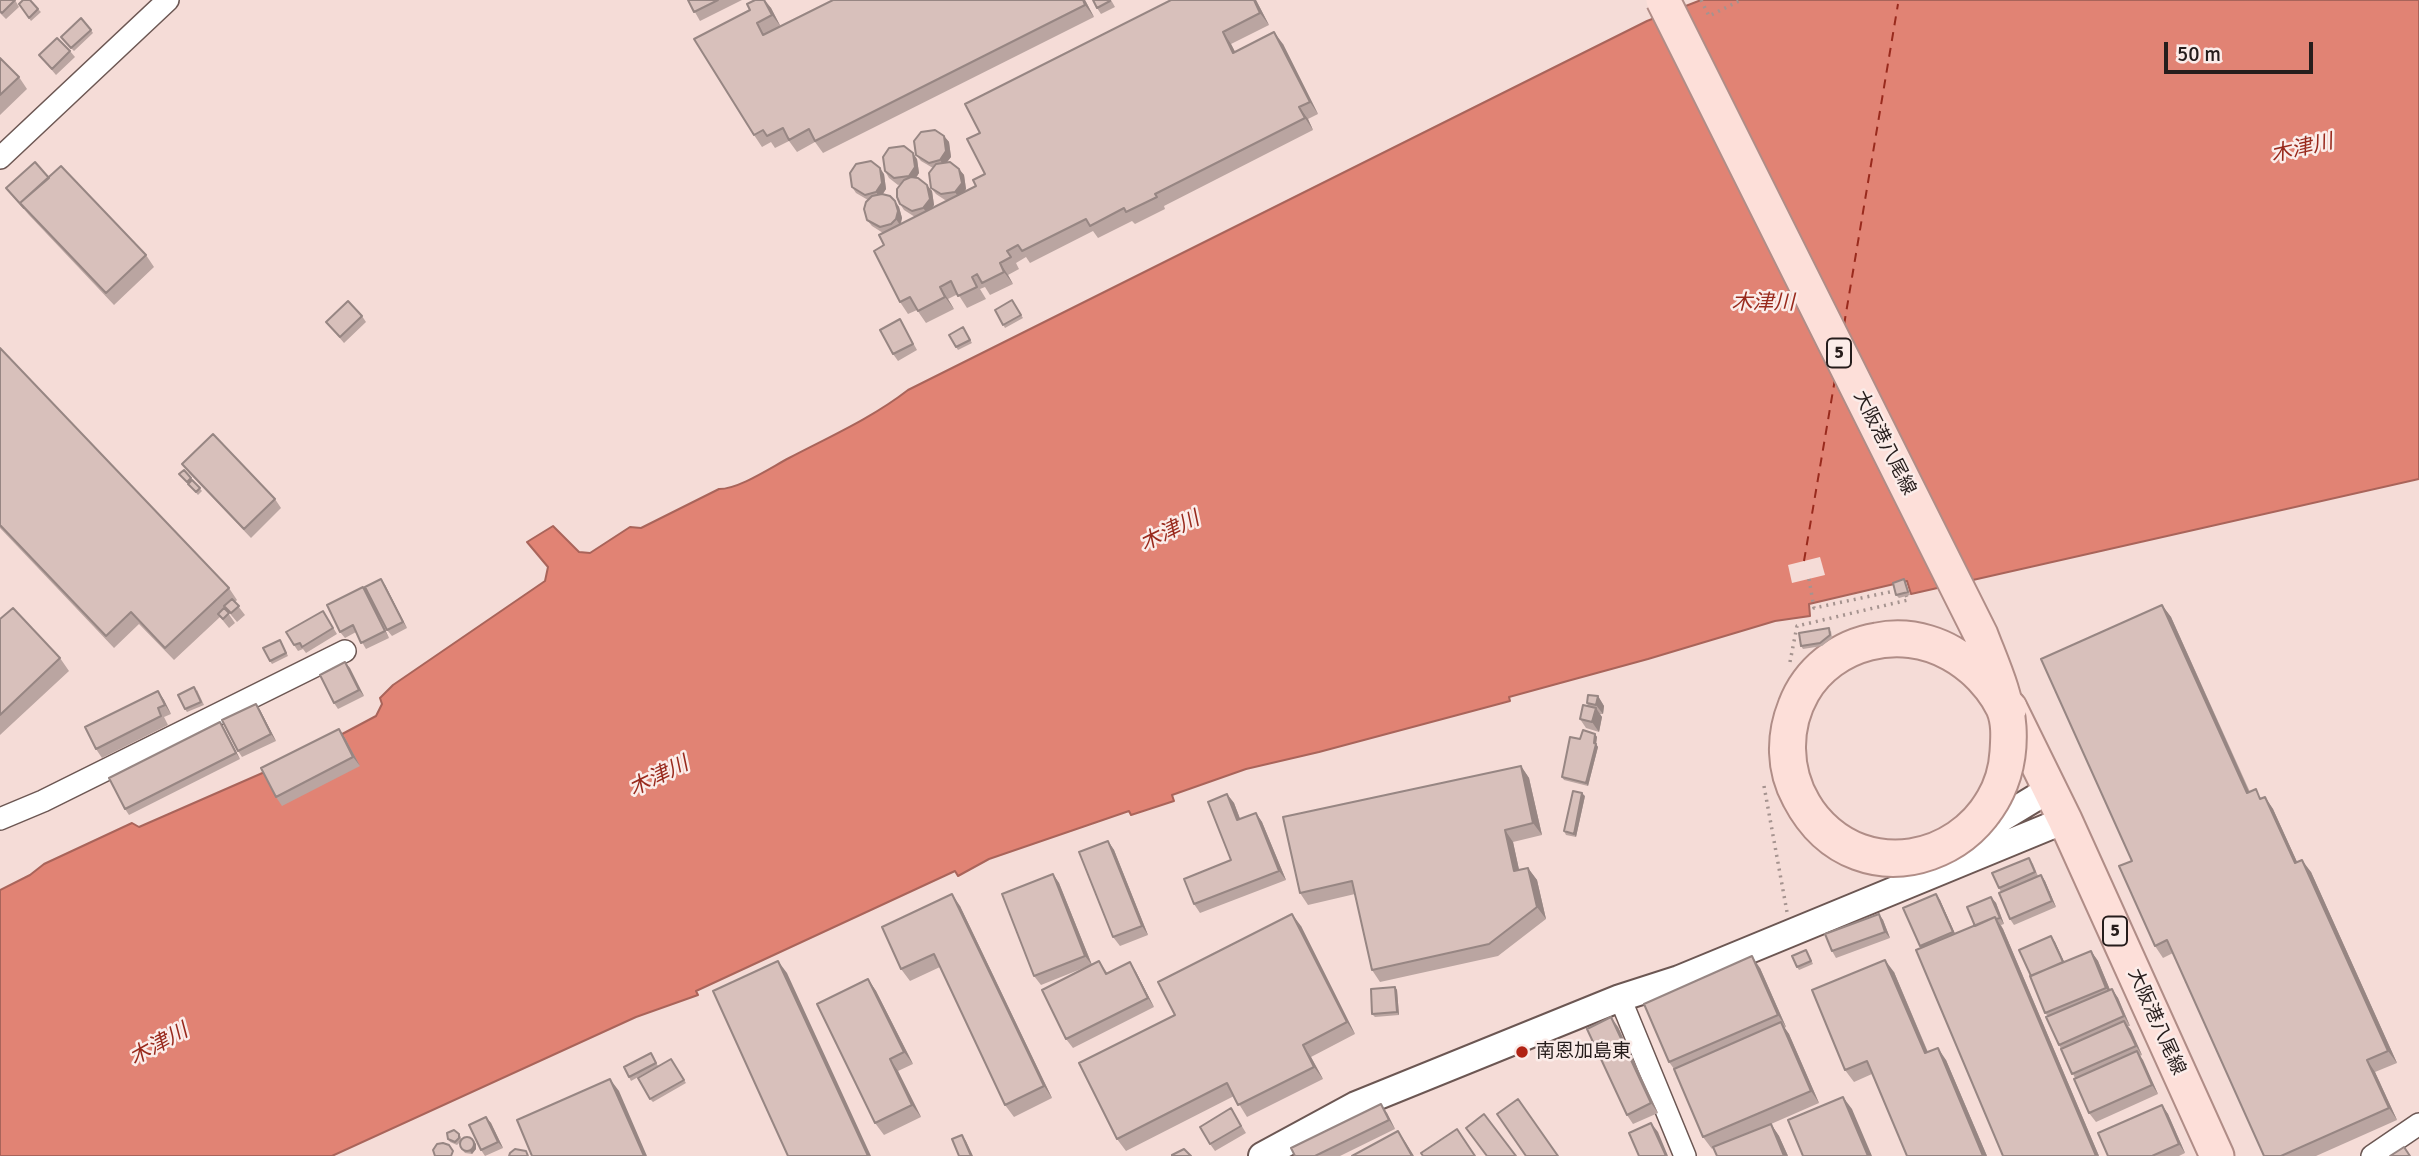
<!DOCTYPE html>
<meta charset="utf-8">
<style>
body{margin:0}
#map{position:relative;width:2419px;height:1156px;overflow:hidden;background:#f5dcd7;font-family:Signika,sans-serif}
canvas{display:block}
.scale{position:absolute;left:2164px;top:42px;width:149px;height:32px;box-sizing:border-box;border:4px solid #261d1c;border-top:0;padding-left:9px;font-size:21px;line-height:24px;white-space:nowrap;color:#261d1c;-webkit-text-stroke:5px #fbece9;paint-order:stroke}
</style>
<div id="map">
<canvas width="2419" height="1156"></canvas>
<div class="scale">50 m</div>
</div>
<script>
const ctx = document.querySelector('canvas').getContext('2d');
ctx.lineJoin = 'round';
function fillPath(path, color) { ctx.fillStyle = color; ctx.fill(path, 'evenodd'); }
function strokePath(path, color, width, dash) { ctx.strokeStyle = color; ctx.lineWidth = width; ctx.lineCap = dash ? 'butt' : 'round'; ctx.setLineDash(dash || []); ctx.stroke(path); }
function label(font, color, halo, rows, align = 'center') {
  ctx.font = font + ' Signika,"Noto Sans JP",sans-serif'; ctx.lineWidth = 5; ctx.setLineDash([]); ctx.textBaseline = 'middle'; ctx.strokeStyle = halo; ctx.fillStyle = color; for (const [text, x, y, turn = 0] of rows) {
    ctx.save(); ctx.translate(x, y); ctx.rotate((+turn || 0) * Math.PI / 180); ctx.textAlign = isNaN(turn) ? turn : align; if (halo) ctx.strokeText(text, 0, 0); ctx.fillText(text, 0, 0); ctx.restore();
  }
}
const water = new Path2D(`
 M1701,0H2419V479L1911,594L1907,581L1809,604L1810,616L1775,621L1648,659L1509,697L1510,701L1319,752L1246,769L1172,795L1174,801L1131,815L1129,811L989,859L958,876L955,871L696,991L698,995L636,1017L332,1156H0V890L30,875L44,864L132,823L139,827L299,757L376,716L382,704L380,698L393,685L545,581L548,567L527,542L553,526L579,552L590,553L630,527L641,528L719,489C739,489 770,468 789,458C829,437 872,418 908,390L1647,21Z`);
const pier = new Path2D(`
 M1820,557L1825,575L1792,583L1788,565Z`);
const ferry = new Path2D(`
 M1844,325L1898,4
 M1804,561L1835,379`);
const path = new Path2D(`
 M1701,0L1709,16L1741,0
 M1809,579L1814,608L1899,590
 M1790,662L1797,626L1908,600L1906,595
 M1764,786L1787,912`);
const minor = new Path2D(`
 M0,158L168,0
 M0,819L43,801L345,651
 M1620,998L1685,1156
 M2372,1156L2419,1124`);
const tertiary = new Path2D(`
 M1969,838L2050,789
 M1262,1156L1356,1105L1620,998L1679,979L2065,820`);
const primary = new Path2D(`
 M2010,708L2065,820L2217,1156`);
const primaryBridge = new Path2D(`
 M1663,0L1981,635C1992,664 2007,696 2009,727C2017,853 1859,913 1799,798C1783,769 1783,736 1795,706C1808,671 1840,646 1877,640C1911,633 1947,644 1972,668C1984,679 1996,693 2003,708C2009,722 2008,737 2007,752C2003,824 1929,875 1860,851C1837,843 1816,825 1804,804C1784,770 1783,727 1803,692C1832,642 1900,625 1951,654C1975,667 1992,688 2010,708`);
const wall = new Path2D(`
 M0,0H15L19,7L6,19L0,13Z
 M688,0H742L700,21Z
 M755,0H765L771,8L780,26L1085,0L1094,17L823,153L815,142L797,152L789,141L775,148L771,142L762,147L754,135Z
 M1111,0L1115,7L1101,14L1097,8Z
 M1256,0L1269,25L1231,44L1235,52L1283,44L1318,114L1308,119L1313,130L1164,206L1165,209L1135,224L1132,221L1098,238L1093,231L1030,263L1026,257L1016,263L1019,269L1008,275L1013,284L990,295L985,287L980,289L986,299L967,308L958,294L948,299L954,309L926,323L917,310L908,314L900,302L884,245L883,233L872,226L867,220L868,200L856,193L852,187L884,174L886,189L883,194L895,201L899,207L902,218L901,224L915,217L904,210L900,204L901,184L898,185L889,178L885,171L917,159L919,173L916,178L932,191L934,205L932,208L948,200H945L936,194L931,188L933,168L921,161L916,155L944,136L949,142L951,157L947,162L959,169L964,175L966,189L964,192L976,186L985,174Z
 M19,4L38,9L41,12L31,21Z
 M91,30L93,33L74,51L63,40Z
 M70,51L75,57L56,75L39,55Z
 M0,58L19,77L27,89L0,115Z
 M49,178L146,255L154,267L114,305L29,215L8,191Z
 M1012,300L1023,318L1005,328L995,310Z
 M362,316L366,322L344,343L326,322Z
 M900,319L917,350L898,361L893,354Z
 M963,327L972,343L958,350L956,347Z
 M0,348L229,588L237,600L235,602L245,615L237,622L227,610H226L235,623L229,628L220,617L174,660L139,624L114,648L0,528Z
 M182,464L275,499L281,508L251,538L189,473Z
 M182,477L191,478L202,491L198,495Z
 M1906,582L1910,595L1899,598L1896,595Z
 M385,585L407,628L392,636L387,630Z
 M367,593L389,638L366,649L356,632L345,638L340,632Z
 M2162,605L2171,617L2250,792L2262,798L2265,797L2273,809L2297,862L2311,872L2397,1063L2375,1072L2397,1120L2316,1156H2264L2173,953L2163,958L2155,946L2132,861Z
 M323,611L337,634L306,653L303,649L298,651L294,645Z
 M0,619L60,658L69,671L0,735Z
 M1831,631L1832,638L1822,646L1803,649L1801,646Z
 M282,643L288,656L272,664L270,661Z
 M345,662L364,696L338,709L334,703Z
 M197,690L204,705L187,712L185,709Z
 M158,691L164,700L171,714L164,717L168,725L102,758L96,749Z
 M1598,696L1604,706L1603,714H1600L1602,717L1599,732L1586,728L1580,719L1588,706L1587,703Z
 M256,704L260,710L276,741L242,757L238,751Z
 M220,722L240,759L129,815L125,809Z
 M1595,734L1597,737L1596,744L1598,747L1588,786L1564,780L1562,777L1580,739Z
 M345,738L360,766L282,806L276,797Z
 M1521,766L1529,778L1542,835L1513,842L1519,870L1528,868L1537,880L1546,919L1498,956L1380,982L1372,970L1355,894L1308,905L1300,893Z
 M1227,794L1234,803L1240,819L1256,813L1262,822L1286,880L1200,913L1194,904L1231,860Z
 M1585,796L1576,837L1566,835L1564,831Z
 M1108,841L1114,850L1148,935L1120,946L1113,937Z
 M2029,858L2033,864L2038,876L2041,875L2045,881L2056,907L2014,925L2010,919L2001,892L1999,888Z
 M1053,874L1059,883L1092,965L1099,961L1108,974L1130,962L1136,972L1154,1007L1073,1048L1066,1039L1091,965L1041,985L1034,976Z
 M1936,894L1940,900L1955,934L1975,926L1991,897L1996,903L2004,924L2001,925L2003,929L2099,1156H2003L1920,946Z
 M960,906L1052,1098L1014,1117L1005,1105L940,967L910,981L901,969Z
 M1879,914L1883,920L1890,938L1836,958L1832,951Z
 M1301,926L1355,1034L1311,1057L1323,1079L1247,1117L1234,1096L1126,1151L1117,1139L1175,1015Z
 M2051,936L2055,942L2064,962L2091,951L2098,961L2110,990L2112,989L2118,998L2130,1026H2128L2142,1055L2140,1056L2158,1094L2096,1122L2089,1113L2075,1078L2059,1045L2048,1016L2045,1013Z
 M1808,953L1813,964L1799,970L1797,967Z
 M1760,968L1786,1027L1784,1028L1789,1034L1819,1103L1771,1124L1779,1136L1788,1156H1717L1713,1148L1712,1149L1703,1137L1674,1069L1669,1062Z
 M1894,972L1928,1052L1946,1060L1987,1156H1907L1872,1074L1854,1082L1845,1070Z
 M868,979L876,991L913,1064L898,1071L921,1117L884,1135L875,1123Z
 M1395,987L1397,990L1399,1015L1375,1017L1372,1014Z
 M1618,1027L1658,1113L1633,1124L1627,1115Z
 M651,1053L658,1066L631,1081L624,1067Z
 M671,1059L686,1083L653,1102L650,1099Z
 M2162,1105L2168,1114L2185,1153L2179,1156H2108Z
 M1231,1108L1246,1133L1215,1151L1210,1144Z
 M1387,1113L1395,1129L1340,1156H1295Z
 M486,1117L491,1123L503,1148L485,1156L481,1150Z
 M459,1134L461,1137V1140L476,1144V1149L472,1154L465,1153L460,1146V1142L457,1145L450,1142L448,1139Z`);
const shadedWall = new Path2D(`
 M764,0L771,8L781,27L772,15Z
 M1083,0H1085L1094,17L1085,5Z
 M1254,0H1256L1269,25L1260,13Z
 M1223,32L1231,44L1242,65L1233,53Z
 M1274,32L1283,44L1318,114L1310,102Z
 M1299,107L1308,119L1313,130L1305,118Z
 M944,136L949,142L951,157L944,166L940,160Z
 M913,153L917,159L919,173L913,182L909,176Z
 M880,168L884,174L886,189L880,198L876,192Z
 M959,169L964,175L966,189L959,198L955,192Z
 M927,185L932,191L934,205L928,214L923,208Z
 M895,201L899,207L902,218L900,225L896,219Z
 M1000,263L1008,275L1013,284L1004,272Z
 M940,287L948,299L954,309L945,297Z
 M381,579L385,585L407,628L403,622Z
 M363,587L367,593L389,638L385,631Z
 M2162,605L2171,617L2255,805L2247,793Z
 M345,662L350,668L364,696L359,690Z
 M158,691L164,700L171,714L165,705Z
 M1598,696L1604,706L1603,714L1596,705Z
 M256,704L260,710L276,741L271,734Z
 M1596,708L1602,717L1599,732L1592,722Z
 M220,722L224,728L240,759L236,753Z
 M339,729L345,738L360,766L353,757Z
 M1595,734L1597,737L1596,744L1598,747L1588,786L1586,783Z
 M1521,766L1529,778L1542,835L1533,823Z
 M1582,793L1585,796L1576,837L1574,834Z
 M1227,794L1234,803L1244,829L1237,820Z
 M2265,797L2273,809L2303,875L2295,863Z
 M1256,813L1262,822L1286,880L1279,871Z
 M1505,830L1513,842L1522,883L1514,871Z
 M1108,841L1114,850L1148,935L1142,926Z
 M2302,860L2311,872L2397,1063L2388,1051Z
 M1528,868L1537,880L1546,919L1537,907Z
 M1053,874L1059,883L1092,965L1085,956Z
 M2041,875L2045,881L2056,907L2052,901Z
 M952,894L960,906L1052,1098L1044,1086Z
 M1936,894L1940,900L1957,938L1953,932Z
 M1991,897L1996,903L2004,924L2000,918Z
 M1292,914L1301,926L1355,1034L1347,1022Z
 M1879,914L1883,920L1890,938L1885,932Z
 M1995,917L2003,929L2099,1156H2096Z
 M2051,936L2055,942L2067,968L2063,962Z
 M2091,951L2098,961L2113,997L2106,988Z
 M1752,956L1760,968L1786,1027L1778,1015Z
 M1885,960L1894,972L1933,1065L1925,1053Z
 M778,961L787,973L871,1156H868Z
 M1130,962L1136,972L1154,1007L1148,998Z
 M868,979L876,991L913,1064L904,1052Z
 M1395,987L1397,990L1399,1015L1397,1012Z
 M2112,989L2118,998L2130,1026L2124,1016Z
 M1611,1017L1618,1027L1658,1113L1651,1103Z
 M2124,1021L2131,1030L2142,1055L2136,1046Z
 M1781,1022L1789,1034L1819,1103L1811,1091Z
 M1303,1045L1311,1057L1323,1079L1314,1067Z
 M1938,1048L1946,1060L1987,1156H1983Z
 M2137,1051L2143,1060L2158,1094L2152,1085Z
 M890,1059L898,1071L921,1117L912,1105Z
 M2367,1060L2375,1072L2397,1120L2389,1108Z
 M610,1079L619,1091L647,1156H644Z
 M1843,1097L1852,1109L1872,1156H1868Z
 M1381,1104L1387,1113L1395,1129L1389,1120Z
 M2162,1105L2168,1114L2185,1153L2179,1144Z
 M486,1117L491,1123L503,1148L498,1142Z
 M1651,1123L1658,1132L1668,1156H1666Z
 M1771,1124L1779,1136L1788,1156H1784Z
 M1398,1131L1406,1143L1414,1156H1412Z
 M962,1135L966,1141L973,1156H971Z
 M474,1141L476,1144V1149L472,1154L470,1151Z`);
const building = new Path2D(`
 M0,0H15L2,13L0,11Z
 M23,0H30L38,9L29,18L19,4Z
 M688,0H718L694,12Z
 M755,0H764L772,15L757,23L763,35L833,0H1083L1085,5L815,141L809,129L789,140L783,128L767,136L763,130L754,135L694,39L750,10L747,4Z
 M1093,0H1110V1L1097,8Z
 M1171,0H1254L1260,13L1223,32L1233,53L1274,32L1310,102L1299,107L1305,118L1155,194L1157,197L1126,212L1124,208L1090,226L1086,219L1022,251L1018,245L1007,251L1011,257L1000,263L1004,272L982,283L977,274L972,277L977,287L958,296L951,281L940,287L945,297L918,311L910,297L900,302L874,251L884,245L879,235L976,186L973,180L985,174L967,139L980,133L965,104Z
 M81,18L91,30L71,48L61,37Z
 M57,38L70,51L52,69L39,55Z
 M0,58L19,77L0,95Z
 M935,130L944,136L946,151L940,160L929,163L916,155L914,141L921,132Z
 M904,146L913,153L915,167L909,176L894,178L885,171L883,157L889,148Z
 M871,161L880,168L882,183L876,192L865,195L852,187L850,173L856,164Z
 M35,162L49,178L20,203L24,208L6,188Z
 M950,162L959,169L962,183L955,192L941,194L931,188L929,173L936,164Z
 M61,166L146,255L106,293L20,203Z
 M911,177L918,178L927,185L930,199L923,208L912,211L900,204L897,197V189L904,180Z
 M882,194L890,196L895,201L898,211L896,219L891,224L880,227L867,220L864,209L866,202L872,196Z
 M1012,300L1021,315L1003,325L995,310Z
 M348,301L362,316L340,337L326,322Z
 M900,319L913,344L893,354L880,330Z
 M963,327L970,340L956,347L949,335Z
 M0,348L229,588L165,648L131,612L106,636L0,525Z
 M213,434L275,499L244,529L182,464Z
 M184,470L191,478L187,482L179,474Z
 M192,480L200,488L196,492L188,484Z
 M381,579L403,622L387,630L365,587Z
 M1904,579L1908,592L1896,595L1893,583Z
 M363,587L385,631L361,643L353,625L340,632L327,605Z
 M232,599L239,606L231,613L224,606Z
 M2162,605L2247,793L2256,789L2260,799L2265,797L2295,863L2302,860L2388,1051L2367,1060L2389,1108L2281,1156H2264L2167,940L2155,946L2119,866L2132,861L2041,659Z
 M13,608L60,658L0,715V619Z
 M224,608L229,613L223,619L218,614Z
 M323,611L333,628L302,647L300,643L294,645L286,632Z
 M1829,628L1830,635L1820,643L1801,646L1799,633Z
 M280,640L286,653L270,661L263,648Z
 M345,662L359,690L334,703L320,675Z
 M194,687L201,702L185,709L178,695Z
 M158,691L165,705L158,708L161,716L96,749L85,727Z
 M1588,695L1598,696L1596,705L1587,703Z
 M256,704L271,734L238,751L222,720Z
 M1583,705L1596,708L1592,722L1580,719Z
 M220,722L236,753L125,809L109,778Z
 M339,729L353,757L276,797L261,768Z
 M1583,730L1595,734L1594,743L1596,744L1586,783L1562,777L1570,737L1580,739Z
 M1521,766L1533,823L1505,830L1514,871L1528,868L1537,907L1489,944L1372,970L1352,881L1300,893L1283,817Z
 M1573,791L1582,793L1574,834L1564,831Z
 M1227,794L1237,820L1256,813L1279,871L1194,904L1184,879L1231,860L1208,802Z
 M1108,841L1142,926L1113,937L1079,852Z
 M2029,858L2035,872L1999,888L1992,873Z
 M1053,874L1085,956L1034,976L1002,894Z
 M2041,875L2052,901L2010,919L1999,893Z
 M952,894L1044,1086L1005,1105L934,954L901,969L882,927Z
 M1936,894L1953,932L1920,946L1903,908Z
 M1991,897L2000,918L1996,919L1995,917L1975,926L1967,907Z
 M1292,914L1347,1022L1303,1045L1314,1067L1238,1105L1227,1083L1117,1139L1079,1063L1175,1015L1158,982Z
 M1879,914L1885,932L1832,951L1825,934Z
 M1995,917L2096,1156H2003L1916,950Z
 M2051,936L2063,962L2031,976L2019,950Z
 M1806,950L1811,961L1797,967L1792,956Z
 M2091,951L2106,988L2045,1013L2030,976Z
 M1752,956L1778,1015L1669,1062L1644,1004Z
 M1885,960L1925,1053L1938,1048L1983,1156H1907L1867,1061L1845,1070L1812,990Z
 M778,961L868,1156H788L713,991Z
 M1099,961L1106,974L1130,962L1148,998L1066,1039L1042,990Z
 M868,979L904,1052L890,1059L912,1105L875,1123L817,1004Z
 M1395,987L1397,1012L1372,1014L1371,989Z
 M2112,989L2124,1016L2059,1045L2046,1017Z
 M1611,1017L1651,1103L1627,1115L1587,1029Z
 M2124,1021L2136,1046L2072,1074L2061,1049Z
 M1781,1022L1811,1091L1703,1137L1674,1069Z
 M2137,1051L2152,1085L2089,1113L2074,1079Z
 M651,1053L656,1063L629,1077L624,1067Z
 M671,1059L684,1080L650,1099L638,1078Z
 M610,1079L644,1156H532L517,1120Z
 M1843,1097L1868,1156H1803L1788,1120Z
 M1518,1099L1558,1156H1526L1497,1114Z
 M1381,1104L1389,1120L1315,1156H1295L1291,1148Z
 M2162,1105L2179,1144L2152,1156H2108L2098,1133Z
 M1231,1108L1241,1126L1210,1144L1200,1127Z
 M1484,1114L1516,1156H1487L1466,1128Z
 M486,1117L498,1142L481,1150L469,1125Z
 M1651,1123L1666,1156H1639L1629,1133Z
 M1771,1124L1784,1156H1717L1713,1147Z
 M1457,1129L1475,1156H1423L1421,1153Z
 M454,1130L459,1134V1138L455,1142L448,1139L447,1133Z
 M1398,1131L1412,1156H1352Z
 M962,1135L971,1156H959L952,1139Z
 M460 1144a7 7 0 1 1 14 0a7 7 0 1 1-14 0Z
 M443,1143L449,1145L453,1151L451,1156H435L433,1150L437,1144Z
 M2404,1147L2410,1156H2390Z
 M515,1149L526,1151L528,1156H509L510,1153Z
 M1184,1149L1191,1156H1172V1155Z`);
const markers = [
 [1522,1052,7,"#b12314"]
];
const shields = [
 [1839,353,24],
 [2115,931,24]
];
const shieldNames = [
 ["5",1839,353],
 ["5",2115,931]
];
const streetNames = [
 ["大阪港八尾線",1884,443,63],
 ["大阪港八尾線",2156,1022,66]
];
const poiNames = [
 ["南恩加島東",1536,1052]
];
const waterNames = [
 ["木津川",2302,149,-13],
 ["木津川",1763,303],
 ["木津川",1170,532,-26],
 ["木津川",659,777,-26],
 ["木津川",159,1045,-29]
];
fillPath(water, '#e18374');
strokePath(water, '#a9645a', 2);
fillPath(pier, '#f5dcd7');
strokePath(ferry, '#992a1d', 2, [9, 7]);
strokePath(minor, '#6c5753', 24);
strokePath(tertiary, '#6c5753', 30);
strokePath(primary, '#b08d87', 37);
strokePath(path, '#a5938f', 3.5, [2, 5]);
strokePath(minor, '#fff', 21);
strokePath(tertiary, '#fff', 26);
strokePath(primary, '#fddfd9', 33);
strokePath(primaryBridge, '#b08d87', 37, []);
strokePath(primaryBridge, '#fddfd9', 33);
fillPath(wall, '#baa5a1');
fillPath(shadedWall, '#978683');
fillPath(building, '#d8c0bb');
strokePath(building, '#978683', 2);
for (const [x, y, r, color] of markers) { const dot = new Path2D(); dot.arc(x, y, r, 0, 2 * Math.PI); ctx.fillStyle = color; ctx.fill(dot); strokePath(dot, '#fbece9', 2.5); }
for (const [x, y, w] of shields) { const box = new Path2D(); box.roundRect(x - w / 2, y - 14.5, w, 29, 5); ctx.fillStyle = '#fbece9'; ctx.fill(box); strokePath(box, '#261d1c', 2); }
label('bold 18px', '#261d1c', null, shieldNames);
label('19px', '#261d1c', '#fbece9', streetNames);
label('19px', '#261d1c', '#fbece9', poiNames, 'left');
label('italic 21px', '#992a1d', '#fbece9', waterNames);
</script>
